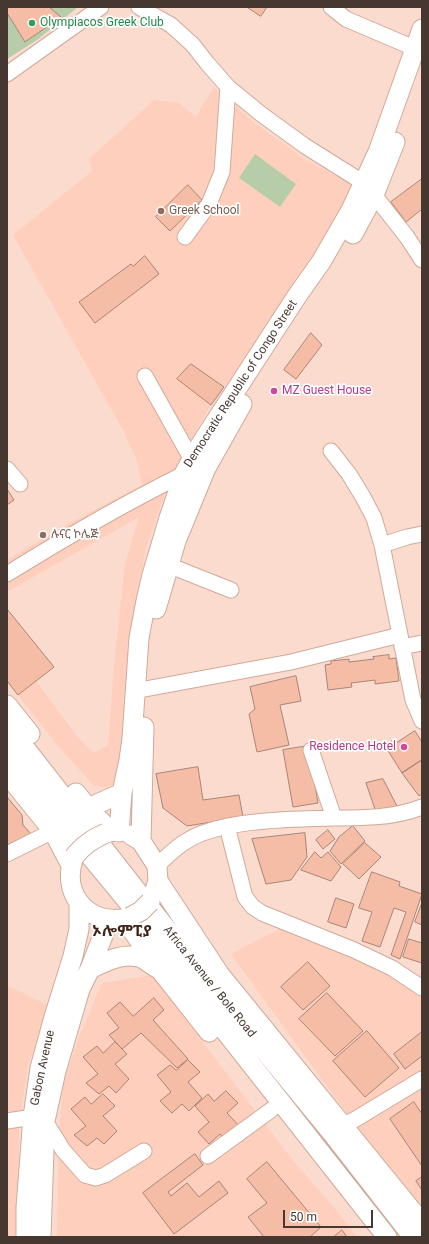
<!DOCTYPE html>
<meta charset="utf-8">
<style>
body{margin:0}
#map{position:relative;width:429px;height:1244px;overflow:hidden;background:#fbdbce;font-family:Roboto,sans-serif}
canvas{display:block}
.frame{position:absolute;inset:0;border:8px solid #473731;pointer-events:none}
.scale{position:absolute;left:283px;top:1210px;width:90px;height:18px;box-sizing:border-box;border:2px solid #473731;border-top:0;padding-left:5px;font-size:12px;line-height:14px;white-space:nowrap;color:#473731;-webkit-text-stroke:3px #fff;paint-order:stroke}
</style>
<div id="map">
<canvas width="429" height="1244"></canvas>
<div class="frame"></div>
<div class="scale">50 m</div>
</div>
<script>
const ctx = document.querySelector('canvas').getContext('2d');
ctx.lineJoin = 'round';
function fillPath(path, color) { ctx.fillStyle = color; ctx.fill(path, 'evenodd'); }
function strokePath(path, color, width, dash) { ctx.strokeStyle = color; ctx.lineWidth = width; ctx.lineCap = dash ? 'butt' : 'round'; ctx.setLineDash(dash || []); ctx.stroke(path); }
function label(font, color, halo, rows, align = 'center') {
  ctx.font = font + ' Roboto,"Noto Sans Ethiopic",sans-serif'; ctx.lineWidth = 3.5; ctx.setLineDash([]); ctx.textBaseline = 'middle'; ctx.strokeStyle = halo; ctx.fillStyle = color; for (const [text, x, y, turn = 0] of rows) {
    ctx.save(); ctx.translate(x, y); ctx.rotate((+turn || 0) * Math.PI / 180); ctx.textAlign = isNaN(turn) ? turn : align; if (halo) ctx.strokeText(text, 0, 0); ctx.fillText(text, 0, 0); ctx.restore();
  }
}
const built = new Path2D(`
 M214,87L257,125L308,161L353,185L306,275L253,352L224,387L211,405L178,463L162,502L145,551L137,599L123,753L118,781L108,787L94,786L54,741L18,695L36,681L79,739L94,753L108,745L115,655L125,564L139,517L7,592V560L66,525L142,485L138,463L123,430L13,235L92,171L89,159L154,100L179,103L196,117Z
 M300,918L422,994V1209L373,1150L231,954Z
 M152,975L290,1157L336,1210L357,1237H57L59,1135L62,1088L78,1039L102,983Z
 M9,986L49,1006L28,1066L19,1126V1237H7V992Z`);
const green = new Path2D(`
 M7,7H78L37,40L7,59Z
 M255,154L296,184L280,207L239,178Z`);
const building = new Path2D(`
 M7,7H49L61,17L25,42L7,13Z
 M247,7H267L261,16Z
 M422,179V209L406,222L391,202Z
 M188,185L202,200L170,231L156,217Z
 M145,256L159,274L95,323L79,302L131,264L133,266Z
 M311,333L322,345L296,379L284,370Z
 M191,364L224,387L211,405L177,379Z
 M7,489L14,500L7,505Z
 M7,609L54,667L18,695L7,681Z
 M389,655V659L396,658L399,681L375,684V680L351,683L352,687L328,690L325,665L331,664V661L349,659V662L374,659L373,657Z
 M296,676L301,701L280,705L289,745L257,752L249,714L255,709L250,687Z
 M415,731L422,742V760L402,773L387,749L392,746L390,742L395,739L397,742Z
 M308,746L318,803L293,807L283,750Z
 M422,760V794L419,796L402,773Z
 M198,767L203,800L239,795L243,817L187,826L163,808L156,774Z
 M383,779L399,810L376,812L366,783Z
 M7,797L22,815L23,825L31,834L7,845Z
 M353,826L365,841L341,864L330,851L339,837Z
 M328,830L335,839L323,849L316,840Z
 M305,833L307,857L291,880L266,884L252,839Z
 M365,843L381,857L359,879L343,864Z
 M315,852L321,858L328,852L341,867L331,881L301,870Z
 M372,872L400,882L399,886L422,894L400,959L391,955L406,912L394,908L380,947L362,941L372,912L359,908Z
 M336,898L354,904L346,928L328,922Z
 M422,903V925L415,922Z
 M409,939L422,943V963L403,957Z
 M308,962L330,986L303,1010L281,987Z
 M327,993L363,1031L335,1056L299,1019Z
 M154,998L164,1010L153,1020L188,1059L177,1068L141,1033L122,1049L109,1035L119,1028L107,1013L120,1002L133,1016Z
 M367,1031L399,1068L365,1097L333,1061Z
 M422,1032V1056L405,1069L394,1054Z
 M115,1042L127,1054L115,1064L129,1079L116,1093L109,1086L99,1094L86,1083L98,1074L83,1057L97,1046L103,1053Z
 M188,1060L200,1072L188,1082L202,1098L189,1111L182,1104L172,1113L160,1101L171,1092L157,1075L170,1065L176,1070Z
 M226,1091L238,1103L227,1113L241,1128L226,1141L220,1134L209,1144L198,1132L209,1122L195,1106L208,1094L214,1101Z
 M103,1094L115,1106L103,1116L117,1131L104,1144L97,1138L87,1146L74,1135L86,1126L71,1109L85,1097L91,1104Z
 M414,1102L422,1114V1166L390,1119Z
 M195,1154L203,1165L168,1192L171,1196L187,1183L199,1197L219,1181L228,1193L174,1234L143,1193Z
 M267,1162L321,1227L310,1237H264L248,1217L267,1203L247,1179Z
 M422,1177V1190L416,1181Z
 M342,1230L347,1237H334Z`);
const minor = new Path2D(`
 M139,7L171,25L193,45L207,63L228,87L261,114L305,146L364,183L374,195L407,237L422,260
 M331,7L346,19L414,48
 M7,74L101,7
 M185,237L209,204L222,172L228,87
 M145,376L192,460L200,464
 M331,451L349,474L363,497L374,518L382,545L400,635
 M7,469L20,484
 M382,545L407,537L422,534
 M168,565L231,590
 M7,574C65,538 123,504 184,474
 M402,647L422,643
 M145,689L291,662L400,635L413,700L422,721
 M311,750L334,818
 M227,826L245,897L253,907L262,913L354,950L392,968L422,988
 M7,854L53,831
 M157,866C165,858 175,848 185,842C218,819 295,819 334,818C364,818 394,818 422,807
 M7,1121L33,1117L45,1121L63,1150L85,1175L96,1178L105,1175L144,1151
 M342,1125L354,1120L422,1079
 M208,1156L271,1110`);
const major = new Path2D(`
 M353,234L374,195L395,142
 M156,609L176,541L206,468L242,404
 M7,705L30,734
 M7,725L201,973L332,1133L413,1237
 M7,751L72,834L152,931L210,1012L387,1237
 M7,774L53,831L71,865
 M76,793L88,808L111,832
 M88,808L122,793
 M119,832L122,793L129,760L132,738L139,638L146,601L152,575L169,518L184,474L197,450L297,296L321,262L351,210L378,152L422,29
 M131,835L141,841L157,866L158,881L154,893
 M141,841L144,727
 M74,857C61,892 85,923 122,919
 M158,881L220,975L422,1223
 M124,919L161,971L209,1032
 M90,969C105,962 121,953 138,957C144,958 151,965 157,968
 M26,1237V1207L33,1117L40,1068L54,1017L73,956L79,929V903
 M41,1237L45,1121L56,1071L80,989L90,969L109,920`);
const majorBridge = new Path2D(`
 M74,857C83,845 93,839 106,833
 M130,917L141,911L150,902`);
const markers = [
 [32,23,4,"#2e9e5b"],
 [161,211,4,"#8d6e63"],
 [274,391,4,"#d1479c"],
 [43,535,4,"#8d6e63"],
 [404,747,4,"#d1479c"]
];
const leisureNames = [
 ["Olympiacos Greek Club",40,23]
];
const educationNames = [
 ["Greek School",169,211],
 ["ሉናር ኮሌጅ",51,535]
];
const streetNames = [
 ["Democratic Republic of Congo Street",241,384,-57],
 ["Africa Avenue / Bole Road",209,982,51],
 ["Gabon Avenue",43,1068,-78]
];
const hotelNames = [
 ["MZ Guest House",282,391],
 ["Residence Hotel",396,747,"right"]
];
const districtNames = [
 ["ኦሎምፒያ",122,932]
];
fillPath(built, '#fecfbc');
fillPath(green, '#b7cdaa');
fillPath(building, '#f5bda6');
strokePath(building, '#a98577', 1);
strokePath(minor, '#cfaa9a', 17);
strokePath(major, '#cfaa9a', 21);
strokePath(minor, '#fff', 15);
strokePath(major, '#fff', 19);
strokePath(majorBridge, '#cfaa9a', 21, []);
strokePath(majorBridge, '#fff', 19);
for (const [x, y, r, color] of markers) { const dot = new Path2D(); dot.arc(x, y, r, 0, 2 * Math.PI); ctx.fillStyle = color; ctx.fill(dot); strokePath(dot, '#fff', 1.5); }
label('12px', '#27864d', '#fff', leisureNames, 'left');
label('12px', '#785e54', '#fff', educationNames, 'left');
label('12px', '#473731', '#fff', streetNames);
label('12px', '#b23c85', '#fff', hotelNames, 'left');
label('bold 16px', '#422519', '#fff', districtNames);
</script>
